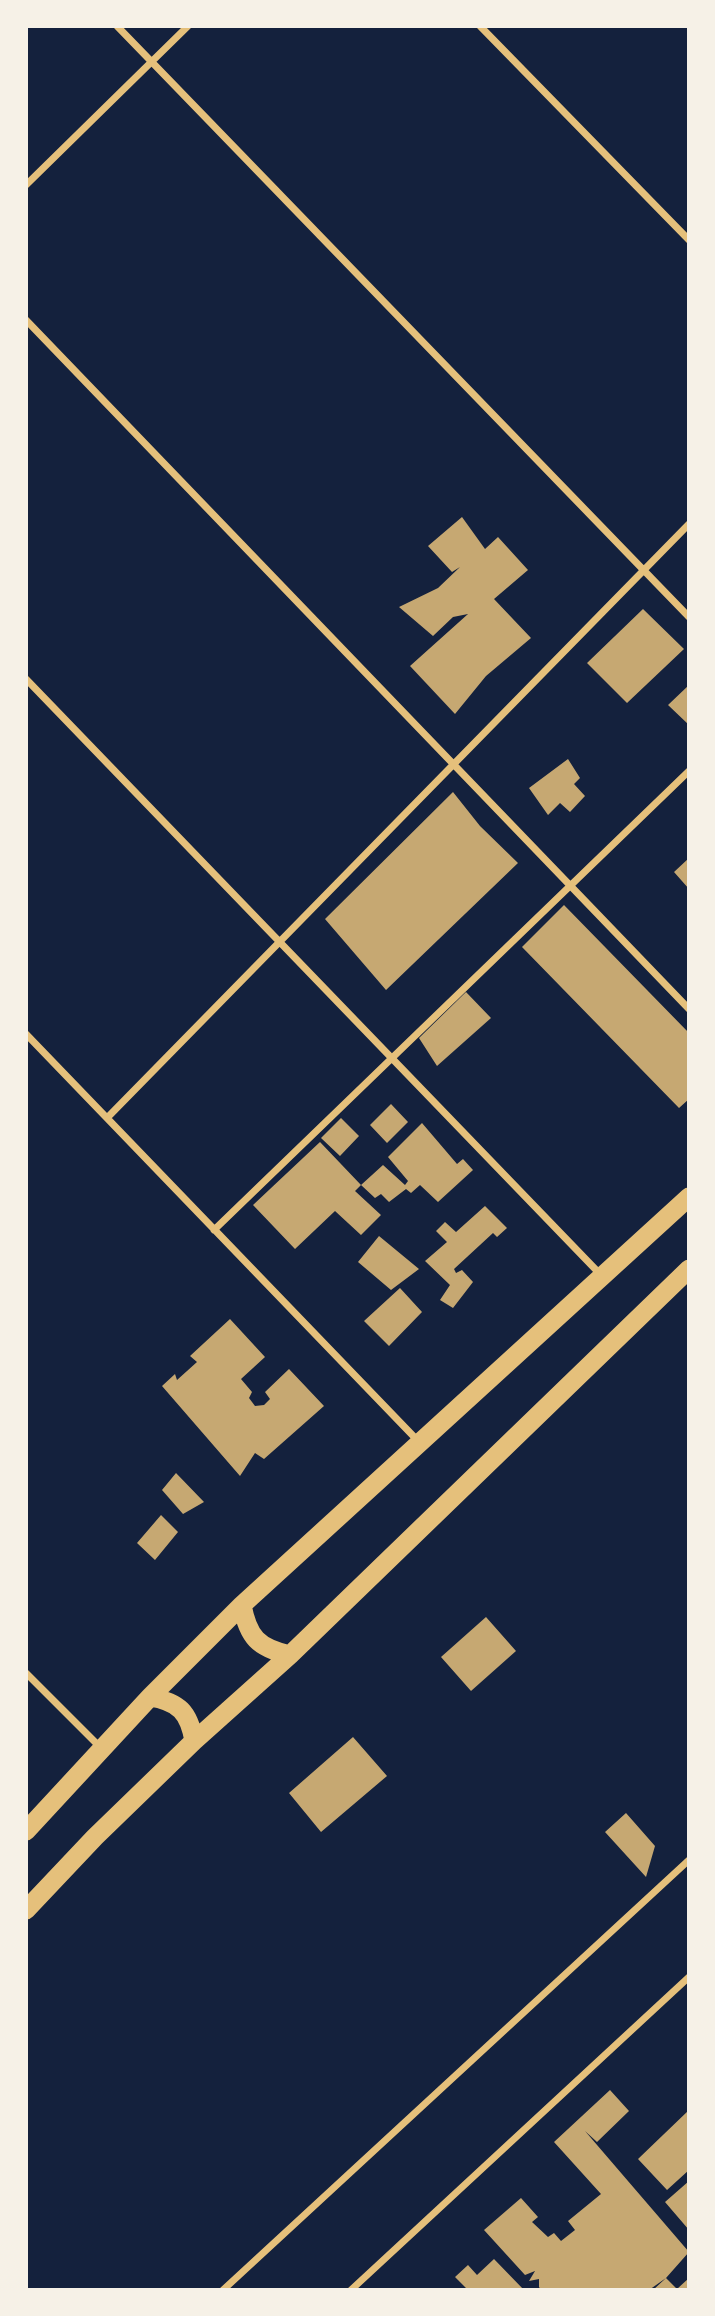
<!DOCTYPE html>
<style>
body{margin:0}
#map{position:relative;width:715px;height:2316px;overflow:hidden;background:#14213d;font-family:Helvetica,sans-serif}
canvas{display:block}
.frame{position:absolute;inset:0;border:28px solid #f6f1e7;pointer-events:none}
</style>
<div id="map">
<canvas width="715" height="2316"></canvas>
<div class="frame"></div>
</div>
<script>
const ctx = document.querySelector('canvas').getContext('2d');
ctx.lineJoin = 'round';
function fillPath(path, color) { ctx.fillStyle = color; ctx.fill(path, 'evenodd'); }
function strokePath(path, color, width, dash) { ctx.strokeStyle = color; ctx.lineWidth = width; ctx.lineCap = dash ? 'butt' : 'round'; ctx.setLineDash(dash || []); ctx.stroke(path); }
const building = new Path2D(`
 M462,517L485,549L498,537L528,570L494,599L531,638L486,676L455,714L410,666L468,614L453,617L433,636L399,607L438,588L460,567L452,572L428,546Z
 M643,609L684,649L627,703L587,663Z
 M689,685V725L668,705Z
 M568,759L580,778L574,784L585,796L570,812L560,803L548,815L529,788Z
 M453,792L480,826L518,863L386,990L325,919Z
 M689,858V889L674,872Z
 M564,905L689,1033V1099L679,1108L522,947Z
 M466,992L491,1018L437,1066L419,1038Z
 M391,1104L408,1122L387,1143L370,1125Z
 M341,1118L359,1136L340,1156L321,1138Z
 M422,1123L457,1164L463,1159L473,1170L438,1202L420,1185L411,1193L406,1189L389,1202L381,1194L375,1198L361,1185L355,1191L381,1215L361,1235L335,1211L295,1249L253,1205L320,1142L361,1185L383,1165L405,1185L408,1181L388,1157Z
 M485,1206L507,1228L497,1237L493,1233L454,1269L456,1273L462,1270L473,1282L453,1308L440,1300L450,1285L425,1261L447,1242L436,1231L445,1222L456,1232Z
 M379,1236L419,1269L391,1290L358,1262Z
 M400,1288L422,1312L389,1346L364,1321Z
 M230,1319L265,1357L241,1379L252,1392L249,1398L255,1406L264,1405L270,1399L265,1392L289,1369L324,1406L264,1459L255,1453L240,1476L162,1386L175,1374L177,1380L197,1362L190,1356Z
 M176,1473L204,1502L183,1514L162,1490Z
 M161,1515L178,1532L155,1560L137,1543Z
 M486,1617L516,1651L471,1691L441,1657Z
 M353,1737L387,1776L321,1832L289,1793Z
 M626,1813L655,1846L646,1877L605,1832Z
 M610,2090L629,2111L597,2142L585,2131L689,2252L666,2278L677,2289L689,2278V2290H653L666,2278L649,2290H541L539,2287V2279L529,2281L535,2271L525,2275L484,2230L521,2198L538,2217L532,2222L548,2237L554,2233L561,2241L575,2230L568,2221L601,2194L554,2142Z
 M689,2110V2170L667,2190L638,2159Z
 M689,2181V2230L665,2202Z
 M494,2259L524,2290H468L455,2277L468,2265L477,2275Z`);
const minor = new Path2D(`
 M117,26L689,617
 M480,26L689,240
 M26,185L188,26
 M26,320L689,1009
 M26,679L600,1274
 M26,1034L420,1443
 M107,1118L689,524
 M214,1230L689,771
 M26,1673L100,1747
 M223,2290L689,1860
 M351,2290L689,1977`);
const trunk = new Path2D(`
 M242,1605C248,1637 258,1648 290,1655
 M150,1697C179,1702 189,1712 194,1741
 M26,1831L150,1697L242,1605L689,1197
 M26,1910L95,1837L194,1741L290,1655L689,1269`);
fillPath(building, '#c6a872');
strokePath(minor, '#e5c07b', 7);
strokePath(trunk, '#e5c07b', 19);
</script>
